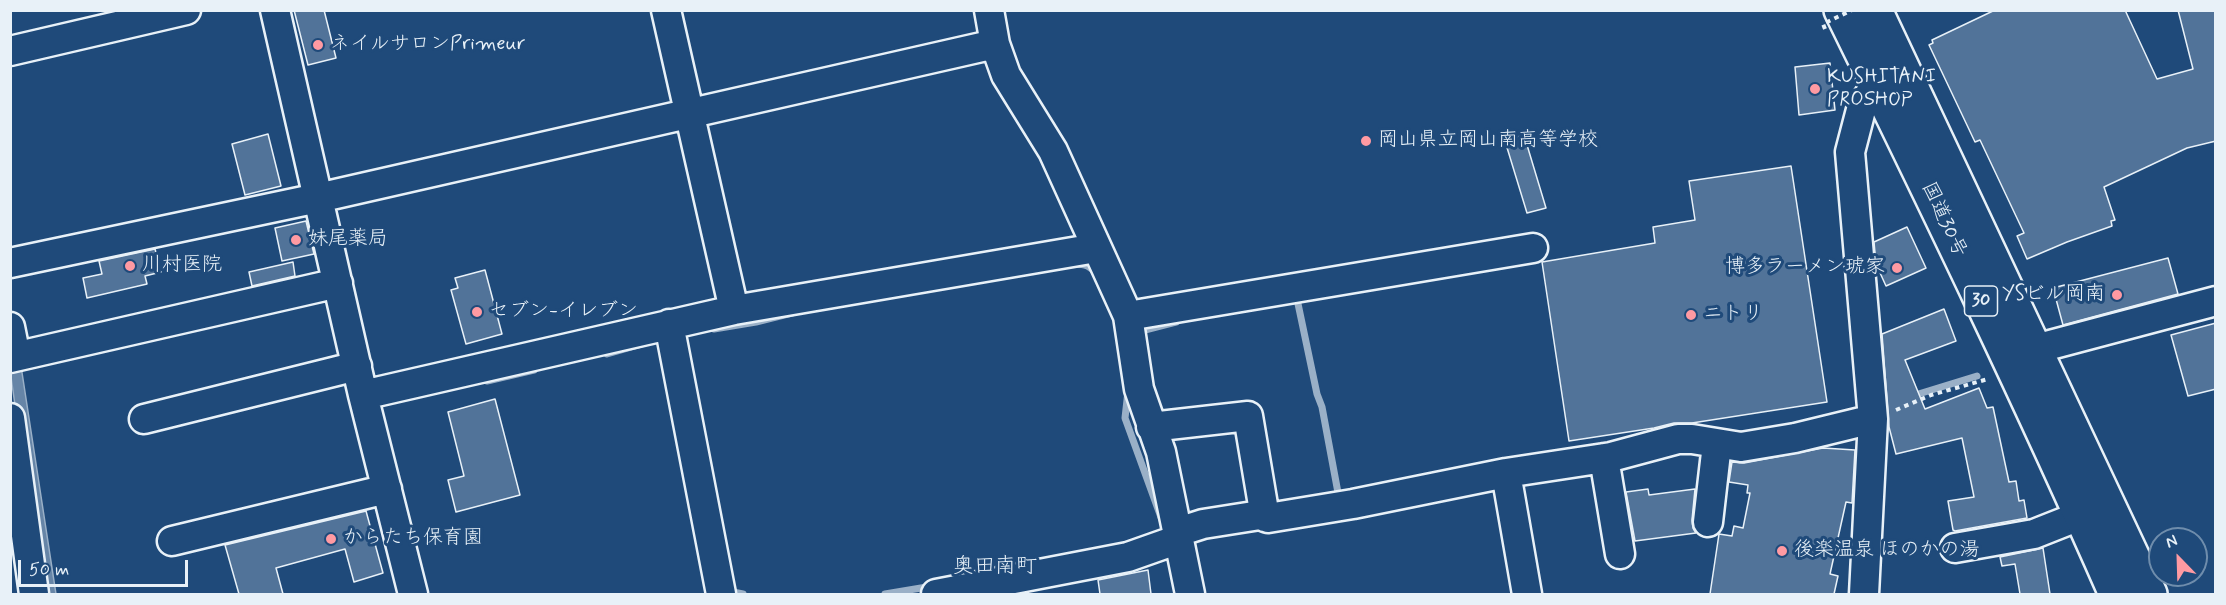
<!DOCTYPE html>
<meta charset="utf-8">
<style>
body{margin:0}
#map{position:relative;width:2226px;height:605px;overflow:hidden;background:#1f4a7a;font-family:Mynerve,sans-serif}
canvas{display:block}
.frame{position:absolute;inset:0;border:12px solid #e8f1f8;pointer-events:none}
.north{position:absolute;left:2148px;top:527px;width:60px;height:60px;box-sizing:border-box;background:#1f4a7a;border:2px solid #6f8dac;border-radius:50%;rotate:337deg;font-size:16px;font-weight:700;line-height:24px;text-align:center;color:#e8f1f8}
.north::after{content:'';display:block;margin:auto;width:21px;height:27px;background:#ff9aa2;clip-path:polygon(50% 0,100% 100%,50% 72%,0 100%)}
.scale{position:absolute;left:18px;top:560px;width:170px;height:27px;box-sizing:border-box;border:3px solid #e8f1f8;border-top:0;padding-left:8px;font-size:18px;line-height:21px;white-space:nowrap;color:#e8f1f8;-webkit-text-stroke:4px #1f4a7a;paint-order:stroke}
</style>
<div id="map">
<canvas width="2226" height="605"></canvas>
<div class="frame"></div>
<div class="north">N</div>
<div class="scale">50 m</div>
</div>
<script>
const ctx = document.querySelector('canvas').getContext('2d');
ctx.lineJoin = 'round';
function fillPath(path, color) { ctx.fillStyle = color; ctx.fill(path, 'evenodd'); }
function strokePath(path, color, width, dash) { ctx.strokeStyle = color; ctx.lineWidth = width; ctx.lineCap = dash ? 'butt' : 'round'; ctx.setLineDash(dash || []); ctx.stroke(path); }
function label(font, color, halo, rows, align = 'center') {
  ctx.font = font + ' Mynerve,"Klee One",sans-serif'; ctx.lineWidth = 6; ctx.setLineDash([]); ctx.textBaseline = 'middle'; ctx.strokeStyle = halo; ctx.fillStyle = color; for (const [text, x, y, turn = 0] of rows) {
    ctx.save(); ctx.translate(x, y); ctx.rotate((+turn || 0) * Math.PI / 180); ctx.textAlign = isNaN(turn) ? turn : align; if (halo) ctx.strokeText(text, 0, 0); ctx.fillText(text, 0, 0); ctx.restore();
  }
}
const water = new Path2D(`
 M10,355L21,366L56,594H42L11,377Z`);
const stream = new Path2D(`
 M1075,264C1085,264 1091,266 1096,274
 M1293,300L1297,299L1317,394L1322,407L1339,498
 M714,329L756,322L792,313
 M1141,331L1176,322
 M607,354L642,344
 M487,381L534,370
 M1128,391L1125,418L1162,520
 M1912,396L1977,376
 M733,592L743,594
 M885,594L933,586`);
const building = new Path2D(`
 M294,10H324L336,58L308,65Z
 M1995,10H2125L2157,79L2193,69L2178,10H2216V141L2187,148L2104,187L2115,220L2111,221L2112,226L2067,242L2027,259L2017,236L2024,233L1980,140L1975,142L1929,45L1933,43L1932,40Z
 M1830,63L1835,110L1799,115L1795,67Z
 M268,134L281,186L245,195L232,144Z
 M1524,135L1546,208L1527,213L1505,141Z
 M1791,166L1827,402L1692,423H1674L1654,428L1569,441L1542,262L1655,243L1653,227L1695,220L1689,181Z
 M306,221L314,254L282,261L275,228Z
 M1907,227L1926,268L1886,286L1876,264L1874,242Z
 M155,249L161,272L145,276L147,284L87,298L83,278L102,274L99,261Z
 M2168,258L2178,294L2063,325L2053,288Z
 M293,262L295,276L252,286L249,272Z
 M485,270L502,334L466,344L451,290L458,288L455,278Z
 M1944,309L1956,341L1905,360L1925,409L1979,388L1987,408L1993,407L2009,482L2016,481L2019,501L2024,500L2027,518L1955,531L1953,530L1948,501L1974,497L1962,438L1896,454L1889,427L1882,334Z
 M2216,323V389L2188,396L2171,335Z
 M495,399L520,495L456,512L448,480L464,476L448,412Z
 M1823,448L1855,450L1852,503L1846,502L1830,574L1838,576L1834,594H1710L1719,534L1732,536L1734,526L1743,528L1750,493H1747L1748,485L1729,482L1732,462L1744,463Z
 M1648,489L1649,495L1695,489L1692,520L1693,528L1696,533L1635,541L1626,492Z
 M366,511L383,573L354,582L345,549L276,568L283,594H239L225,545Z
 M2043,548L2050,594H2020L2015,564L2002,566L2000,557Z
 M1148,570L1151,594H1100L1098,580Z`);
const path = new Path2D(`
 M1896,410L1931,395L1988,379`);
const minor = new Path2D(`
 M275,10L363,395L413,594
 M666,10L734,310
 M989,10L995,44L1006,75L1053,151L1128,316L1139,389L1161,452L1190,594
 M10,51L186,10
 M10,263L318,198L995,44
 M1128,316L1533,248
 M669,324L721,594
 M10,327L13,342L10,350
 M2035,349L2216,301
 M10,358L338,283
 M363,395L734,310L1096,248
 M10,418L34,594
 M144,419L357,366
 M1151,427L1248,416L1265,517
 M1604,458L1620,554
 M1506,473L1527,594
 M1708,522L1717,444
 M1178,532L1203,524L1260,515L1268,518L1353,504L1506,473L1611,457L1678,439H1692L1741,447L1795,438L1873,419
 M172,541L387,489
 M1955,548L2034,534L2082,515
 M936,594L1128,557L1179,539
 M1864,594L1873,419L1850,152L1862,106L1877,83L1894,75`);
const highway = new Path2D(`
 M1841,10C1936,204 2030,398 2116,594
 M1875,10L2150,594`);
const pathBridge = new Path2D(`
 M1825,29L1823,24L1852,10`);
const markers = [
 [318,45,6,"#ff9aa2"],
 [1815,89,6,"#ff9aa2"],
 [1366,141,6,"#ff9aa2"],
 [296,240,6,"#ff9aa2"],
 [130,266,6,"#ff9aa2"],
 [1897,268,6,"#ff9aa2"],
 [2117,295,6,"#ff9aa2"],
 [477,312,6,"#ff9aa2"],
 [1691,315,6,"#ff9aa2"],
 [331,539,6,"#ff9aa2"],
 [1782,551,6,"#ff9aa2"]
];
const shields = [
 [1981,301,33]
];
const shieldNames = [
 ["30",1981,301]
];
const poiNames = [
 ["ネイルサロンPrimeur",330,45],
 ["KUSHITANI",1827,78],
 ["PROSHOP",1827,101],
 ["岡山県立岡山南高等学校",1378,141],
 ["妹尾薬局",308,240],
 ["川村医院",142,266],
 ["博多ラーメン琥家",1885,268,"right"],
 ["YSビル岡南",2105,295,"right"],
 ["セブン-イレブン",489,312],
 ["ニトリ",1703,315],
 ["からたち保育園",343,539],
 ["後楽温泉 ほのかの湯",1794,551]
];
const streetNames = [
 ["国道30号",1943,220,65]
];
const neighbourhoodNames = [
 ["奥田南町",995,568]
];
fillPath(water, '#6685a7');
strokePath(water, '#9ab0c7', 1.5);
strokePath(stream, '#9ab0c7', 7);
fillPath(building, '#517399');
strokePath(building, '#e8f1f8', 1.5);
strokePath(minor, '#e8f1f8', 33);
strokePath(highway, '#e8f1f8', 38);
strokePath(path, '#e8f1f8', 4, [4.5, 4.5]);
strokePath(minor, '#1f4a7a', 28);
strokePath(highway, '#1f4a7a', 33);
strokePath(pathBridge, '#e8f1f8', 4, [4.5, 4.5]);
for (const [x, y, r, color] of markers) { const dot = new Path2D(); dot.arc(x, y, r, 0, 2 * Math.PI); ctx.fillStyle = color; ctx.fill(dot); strokePath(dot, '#1f4a7a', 2); }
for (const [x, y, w] of shields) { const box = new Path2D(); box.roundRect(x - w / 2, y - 15, w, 30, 4.5); ctx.fillStyle = '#1f4a7a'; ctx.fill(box); strokePath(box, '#e8f1f8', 1.5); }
label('bold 18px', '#e8f1f8', null, shieldNames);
label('20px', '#e8f1f8', '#1f4a7a', poiNames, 'left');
label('20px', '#e8f1f8', '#1f4a7a', streetNames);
label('21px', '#e8f1f8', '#1f4a7a', neighbourhoodNames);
</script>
